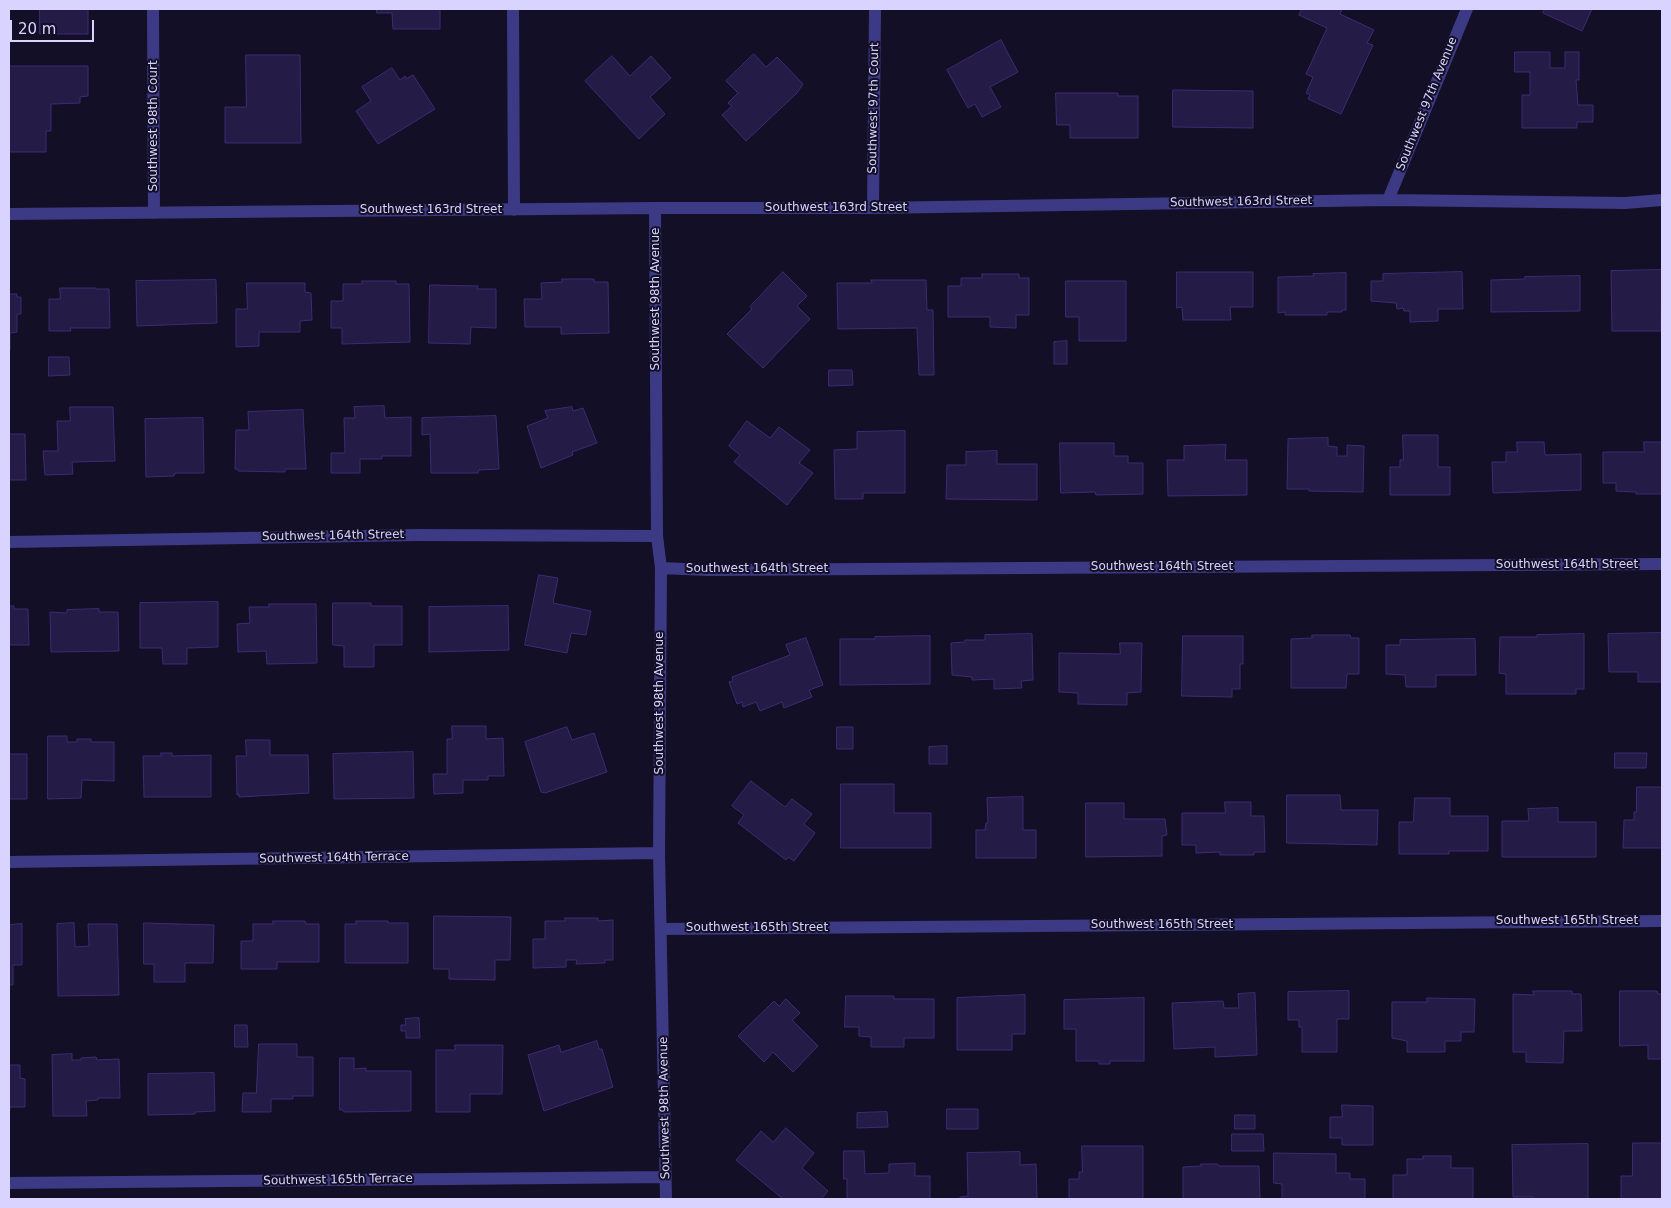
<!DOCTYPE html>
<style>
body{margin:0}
#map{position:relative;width:1671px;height:1208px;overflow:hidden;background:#130f26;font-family:"DejaVu Sans",sans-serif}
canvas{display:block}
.frame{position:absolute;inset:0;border:10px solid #d9d4ff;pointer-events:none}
.scale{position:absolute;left:10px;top:20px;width:84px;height:22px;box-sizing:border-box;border:2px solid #d9d4ff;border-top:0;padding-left:6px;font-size:15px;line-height:18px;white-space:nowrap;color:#d9d4ff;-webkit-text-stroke:4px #130f26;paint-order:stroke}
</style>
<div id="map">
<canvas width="1671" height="1208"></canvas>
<div class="frame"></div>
<div class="scale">20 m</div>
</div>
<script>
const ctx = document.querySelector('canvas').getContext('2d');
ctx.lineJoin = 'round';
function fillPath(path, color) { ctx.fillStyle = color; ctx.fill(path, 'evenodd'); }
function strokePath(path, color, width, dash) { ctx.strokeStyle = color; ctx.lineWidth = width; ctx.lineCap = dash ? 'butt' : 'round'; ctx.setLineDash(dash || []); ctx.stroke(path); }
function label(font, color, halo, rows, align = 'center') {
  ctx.font = font + ' "DejaVu Sans",sans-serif'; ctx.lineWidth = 4; ctx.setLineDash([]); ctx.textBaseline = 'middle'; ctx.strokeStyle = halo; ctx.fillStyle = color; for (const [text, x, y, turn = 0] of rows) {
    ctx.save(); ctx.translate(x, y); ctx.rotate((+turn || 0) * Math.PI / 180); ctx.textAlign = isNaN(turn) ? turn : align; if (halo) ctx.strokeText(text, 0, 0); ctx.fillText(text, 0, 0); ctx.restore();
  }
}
const building = new Path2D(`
 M40,9H88V34H40Z
 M377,9H440V29H393L392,13H377Z
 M1302,9H1342L1340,14L1374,30L1367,43L1373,45L1341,114L1308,99L1310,95L1306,93L1313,77L1306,74L1327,28L1299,15Z
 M1545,9H1592L1582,31L1543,13Z
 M1001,40L1018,72L990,87L1001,107L982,117L975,104L968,108L947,70Z
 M1515,52H1550V68H1565V52H1579V80H1576L1578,105H1593V122H1577V128H1522V95H1530V72H1515Z
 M754,54L766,67L777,57L803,84L797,93L746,141L722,115L732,106L728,103L738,93L726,81Z
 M246,55H300L301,143H225V107H246Z
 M612,56L630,76L651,56L671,78L650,97L665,114L639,139L585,81Z
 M9,66H88V96L80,97V103L51,104V131H46V152H9Z
 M392,68L400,80L405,76L406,79L413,75L435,109L378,144L356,111L371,101L362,87Z
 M1173,90L1253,91V128L1173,127Z
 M1056,93H1118V96H1138V138H1070V125H1057Z
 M1662,270L1661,331H1612L1611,271Z
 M783,272L807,296L797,306L810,319L763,368L727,334L752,309L750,307Z
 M1177,272H1253V307H1230L1231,320H1183L1182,307L1177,308Z
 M1462,272L1463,309H1438V321L1410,322V311H1404L1403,308L1397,309L1396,303L1371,301V281H1383V274Z
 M1346,273V310H1342V312H1327V315H1285V312L1278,313V277L1314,276L1313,274Z
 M982,274H1019V278H1029V315H1016V328L990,327V317H948V286H961V278H982Z
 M1580,276V311L1491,312V280L1525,279V277Z
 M562,279H594V282H608L609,333L561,334V327H525L524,299H542L541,283L562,282Z
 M216,280L217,323L137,326L136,281Z
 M871,280H926L927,310H933L934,375H919L917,328L838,329L837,283H872Z
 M362,281H396V284H409L410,342L342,344V328H331V301H343V284H362Z
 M1066,281H1126V341H1079V317H1066Z
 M247,283H305V292L311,293L312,320L300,321V332H259V346L236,347V309H247Z
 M430,285L478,286L477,289H496V328L471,327L470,344L429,343Z
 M60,288H96V289H109L110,328H70L71,331H49V299H60Z
 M9,294H17V297H21V314H17V332L10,333V350H9Z
 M1067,341V364H1054V342Z
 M49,357H69L70,375L49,376Z
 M829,370H852L853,385L829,386Z
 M384,406L385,418L411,417V456H382V459H360V473H331V453H345L344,418H355L354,407Z
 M70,407H113L115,461L72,462L73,474L45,475L43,451H58L57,421H70Z
 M572,407L573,411L583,408L597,443L572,452L573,455L541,468L527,426L548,418L545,411Z
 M303,410L306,469H285V472L238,471V469H235L236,430H249L248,412Z
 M496,416L499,469L479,470L478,473H431L430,434L422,435V418Z
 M203,418L204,473H175L174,476L146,477L145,419Z
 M747,421L770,438L779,427L810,450L799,463L813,473L787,505L734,462L740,455L729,446Z
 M905,431V493H863V499H835L834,450L857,449V432Z
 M9,434H25L26,480H9Z
 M1403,435H1438V467H1450V495H1390V467H1400V460H1403Z
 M1328,438V446L1337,447V456H1347V445L1364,446L1363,492L1309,491V489H1287L1288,439Z
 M1517,442H1544L1545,455L1581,454V490L1493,493L1492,462H1506V452H1517Z
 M1644,442H1662V494H1636V492L1616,491V483H1603V452H1644Z
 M1060,443H1114V456H1128V463H1143V494L1096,495L1095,492L1061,493Z
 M1226,445L1225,460H1247V495L1168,496L1167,460H1184V446Z
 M997,451V464H1037V500L946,499L947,465H966V452Z
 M539,575L558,578L553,603L591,611L586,635L571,633L567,653L525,645Z
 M218,602V647L187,648V664H163L162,648H140V603Z
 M333,603H371V606H402V645H374V667H344V646L333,645Z
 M269,604H316L317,663L267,664L266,651L238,652L237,624L250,623L249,607H269Z
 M9,606H14V609H28L29,645H9Z
 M508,606L509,650L429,652V607Z
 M99,609V612H118L119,651L51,652L50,612L67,613V610Z
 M1662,633V682H1638V672H1609L1608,634Z
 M1032,634L1033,680L1021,681L1022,688L994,689V679L972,680V677L952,675L951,643L965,642V640H985V635Z
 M1584,634V689H1576V694H1506V674L1499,673L1500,637H1537V635Z
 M1312,635H1350L1351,638H1359V674H1347L1346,688H1291V639L1312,638Z
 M930,636V684L840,685V639H875V637Z
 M1183,636H1243V664H1240V689H1232V697L1182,696Z
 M806,638L823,685L809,690L812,697L784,708L782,702L760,711L756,702L743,707L742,702L737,704L729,682L733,681L732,677L790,655L786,645Z
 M1475,639L1476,675H1436V687H1406L1405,675L1386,674V645H1400V640Z
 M1120,643H1142L1141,692L1127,693V705L1078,704V693L1059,692V653L1120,654Z
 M452,726H486V739L503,738L504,776H488V780H463V793L434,794L433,774H447V739H452Z
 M567,727L572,740L594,733L607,772L545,793L541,792L525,742Z
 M837,727H853V749H837Z
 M48,736H67V742H77V739H91V742H114V781L82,780L81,798L48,799Z
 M246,740H270V755H308L309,793L239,797V794L237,795L236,756H246Z
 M947,746V764H929V747Z
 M413,752L414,798L334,799L333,754Z
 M161,753H172V756L211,755V797H144L143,756H161Z
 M1615,753H1647L1646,768H1615Z
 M9,754H27V799H9Z
 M751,781L785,807L792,799L812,814L804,824L815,833L794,861L788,857L786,860L738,823L744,815L732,806Z
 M841,784H894V813H931V848H841Z
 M1637,787H1662V848H1623L1624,820H1634V812H1636Z
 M1287,795H1340L1341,810H1378L1377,845L1287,843Z
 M1023,797V830H1036V858H976V830H985L986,823H988L987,798Z
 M1415,798H1450V816H1488V851H1449V854H1399V822H1413Z
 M1225,802H1251V816H1264L1265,852H1254V855H1220V852L1196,853V845H1182V813H1225Z
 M1086,803H1124V819H1165L1167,835L1162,836V856L1086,857Z
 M1558,808V822H1596V857H1502V821H1529L1528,809Z
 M434,916L511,917L510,960H495V980L449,979V969H434Z
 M565,918H598V921L613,920V960H605V963L576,964L577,960H566V967L533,968V939H545V921H565Z
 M273,921H305L306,924H319V962H277V969H241V941H253V924H273Z
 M356,921H388V923H408V963H345V924H356Z
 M74,923L75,947L89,946L88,924H117L119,995L58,996L57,924Z
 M144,923L214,925L213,963H185V982H154V964H144Z
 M22,924V965H13V985H9V925Z
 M1349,991V1019H1337V1052H1302V1027H1299V1020H1288V992Z
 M1533,991H1572V994H1581L1582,1031H1564L1563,1063L1526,1062V1052H1513V994L1534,995Z
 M1620,991H1657L1658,994H1662V1059H1648V1045L1620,1046Z
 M1255,993L1257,1055L1215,1057V1047L1174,1049L1172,1003L1223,1001L1224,1008H1239L1238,994Z
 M1025,995V1034H1012V1050H957V998Z
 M846,996H894V999H934V1038H904V1047H871V1037L859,1036V1027H845Z
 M1144,998V1061H1110V1064H1099V1061H1076V1029H1064V1000Z
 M1427,998L1475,999L1474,1032H1461V1041H1445V1052H1407V1041L1392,1038V1002H1427Z
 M786,999L800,1013L792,1020L818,1046L793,1072L773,1052L764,1062L738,1036L774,1001L779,1006Z
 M419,1018L420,1038H406V1031H401V1025H406L405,1019Z
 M235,1025H247L248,1047H235Z
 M597,1041L599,1049H602L613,1087L544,1111L528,1055L559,1045L561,1052Z
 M259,1044H297V1057H313V1096H293V1099H271V1112H242L243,1093H256Z
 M455,1045H503L502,1094H470V1112H436V1050H455Z
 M72,1054V1060H81V1058L96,1057L97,1060L119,1059L120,1098H98V1100L86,1101L87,1116H53L52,1055Z
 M340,1058H354V1069L366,1068V1071H411V1111L344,1112L343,1110H340Z
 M9,1065H20V1078L25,1079V1107H10L9,1118Z
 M214,1073L215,1111L195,1112V1114L148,1115V1074Z
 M1342,1105L1373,1106V1145H1342V1138H1330V1117H1342Z
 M947,1109H978V1129H947Z
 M887,1112L888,1127L857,1128V1113Z
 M1235,1115H1255V1129H1235Z
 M786,1128L814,1153L802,1168L828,1191L821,1199H783L736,1160L761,1131L773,1142Z
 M1232,1134H1263L1264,1151H1232Z
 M1633,1143H1662V1199H1621V1176H1632Z
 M1588,1144V1199H1533V1197H1513L1512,1145Z
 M1082,1146H1143V1199H1069V1179H1079V1172H1082Z
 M844,1151H864L865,1174L889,1173V1164L915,1163V1176H930V1199H847V1179H844Z
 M1020,1152V1165L1036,1164L1037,1199H960V1197L968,1196L967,1153Z
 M1274,1153L1336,1154V1173H1350V1179H1365V1199H1282V1184L1274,1183Z
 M1423,1156H1451V1168H1473V1199H1393V1175H1407V1159H1423Z
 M1201,1164H1218L1219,1166H1259L1260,1199H1183V1167L1201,1166Z`);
const minor = new Path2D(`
 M153,9L154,213
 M513,9L514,210
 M1388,200L1467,9
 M655,208L657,536L661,568L659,853L666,1199
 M873,208L875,9
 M9,214L655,208H873L1388,200L1625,203L1662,200
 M9,542L418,535L657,536
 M661,568L708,570L1662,564
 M9,862L659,853
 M661,929L1662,921
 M9,1183L666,1177`);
const streetNames = [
 ["Southwest 97th Avenue",1427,104,-68],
 ["Southwest 97th Court",874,108,-89],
 ["Southwest 98th Court",154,126,-90],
 ["Southwest 163rd Street",1241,202,-1],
 ["Southwest 163rd Street",836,208],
 ["Southwest 163rd Street",431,210],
 ["Southwest 98th Avenue",656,299,-90],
 ["Southwest 164th Street",333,536,-1],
 ["Southwest 164th Street",1567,565],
 ["Southwest 164th Street",1162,567],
 ["Southwest 164th Street",757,569],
 ["Southwest 98th Avenue",660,703,-90],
 ["Southwest 164th Terrace",334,858,-1],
 ["Southwest 165th Street",1567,921],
 ["Southwest 165th Street",1162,925],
 ["Southwest 165th Street",757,928],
 ["Southwest 98th Avenue",665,1108,-91],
 ["Southwest 165th Terrace",338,1180,-1]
];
fillPath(building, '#241b47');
strokePath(building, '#3b2d73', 1);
strokePath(minor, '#3d3a85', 12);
label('12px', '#d9d4ff', '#130f26', streetNames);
</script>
